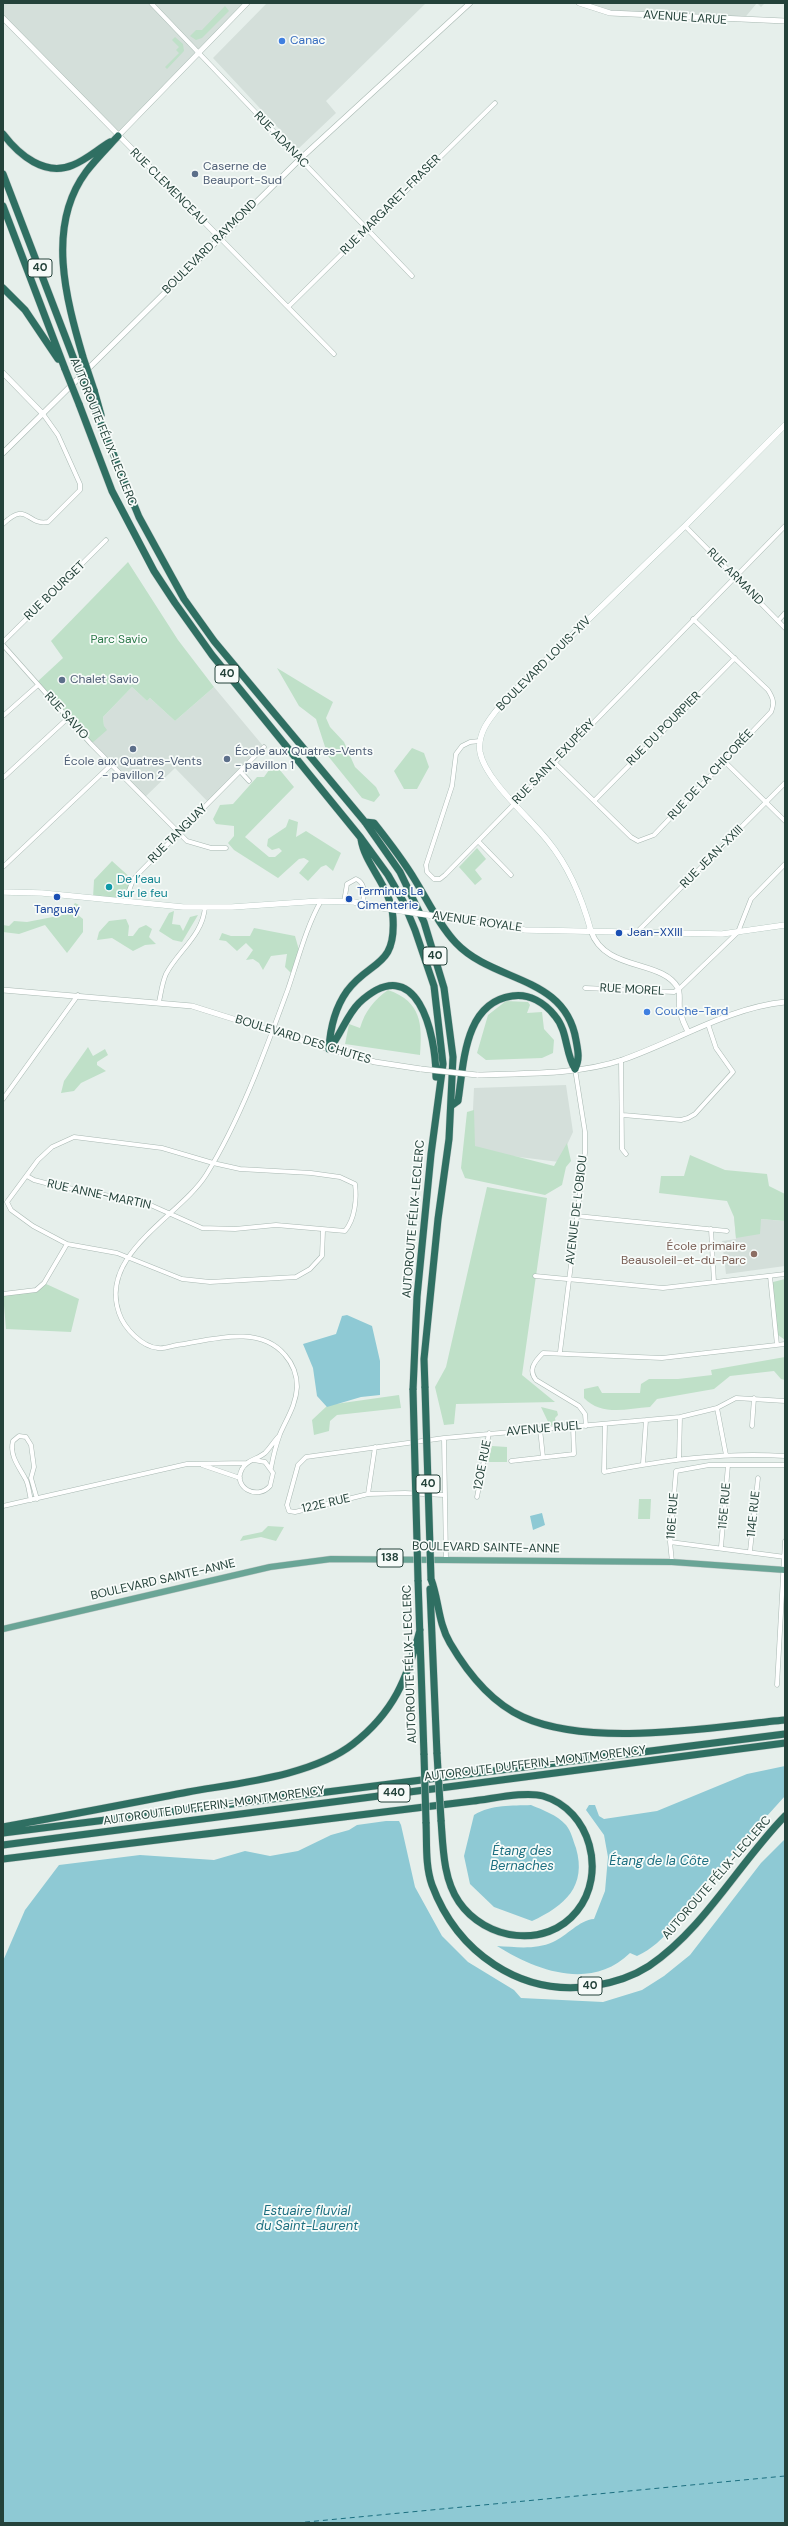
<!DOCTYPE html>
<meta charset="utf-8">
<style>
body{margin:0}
#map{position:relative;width:788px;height:2526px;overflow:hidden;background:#e6efeb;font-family:"DM Sans",sans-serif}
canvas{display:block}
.frame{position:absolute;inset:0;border:4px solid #24423a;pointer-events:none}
</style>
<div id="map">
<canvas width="788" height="2526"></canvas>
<div class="frame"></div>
</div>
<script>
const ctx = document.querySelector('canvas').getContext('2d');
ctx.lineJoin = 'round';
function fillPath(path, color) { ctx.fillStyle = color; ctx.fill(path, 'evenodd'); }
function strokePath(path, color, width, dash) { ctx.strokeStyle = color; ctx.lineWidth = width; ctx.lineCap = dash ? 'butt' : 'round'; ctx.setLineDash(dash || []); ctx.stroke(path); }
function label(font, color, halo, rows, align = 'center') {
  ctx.font = font + ' "DM Sans",sans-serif'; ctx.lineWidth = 3.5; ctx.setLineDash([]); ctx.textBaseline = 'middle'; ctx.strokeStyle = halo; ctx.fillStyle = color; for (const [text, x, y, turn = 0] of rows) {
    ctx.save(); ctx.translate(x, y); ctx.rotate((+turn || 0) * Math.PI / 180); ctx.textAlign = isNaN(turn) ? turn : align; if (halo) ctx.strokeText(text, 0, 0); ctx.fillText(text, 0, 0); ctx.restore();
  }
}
const built = new Path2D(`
 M3,3H247L118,136L3,18Z
 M267,3H426L326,101L336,113L298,149L213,58Z
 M585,3H765L761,7L757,3L742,21L610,13Z
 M132,687L147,701L150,698L175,721L214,687L264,747L209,803L175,768L144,798L91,744L104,726L103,717Z
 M566,1085L573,1132L559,1162L471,1151L474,1088Z
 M734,1217L785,1221V1266L726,1274L722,1241L736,1239Z`);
const green = new Path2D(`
 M225,6L229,11L202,38L196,40L190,36L196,30H202Z
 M175,37L183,44L184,51L167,69L165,67L179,53L176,50L179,47L172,40Z
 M128,562L178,640L214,687L175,721L150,698L147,701L132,687L103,717L104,726L107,730L91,744L36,683L63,658L51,641Z
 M277,668L333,702L326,718L330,727L344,742L355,767L376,787L380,795L374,802L362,798L328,756L316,719L299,706Z
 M412,748L424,753L429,767L417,789H404L394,771Z
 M274,763L294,787L245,837L269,857H275L282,851L279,848L272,850L267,846L268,839L286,827L289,819L298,822L296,837L306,831L341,853L333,871L326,865L321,867L308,881L299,873L309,861L304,858L299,859L278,878L234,850L228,843L234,836V826L216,824L213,819L220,805L233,804L257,777H264Z
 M477,848L486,859L475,870L482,879L475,885L459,867Z
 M112,861L133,880L125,901L93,898L94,880Z
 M75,903L81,906L78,915L83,919V932L67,953L45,925L19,934L3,932V925L9,926L14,921L27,922L68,914Z
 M174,911L172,924L180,925L183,931L190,917L198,915L182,942L173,940L159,931L169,913Z
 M126,919L129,926L128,936H133L139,928L146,925L152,929L149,937L156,944L145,945L133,951L112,938L97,940L99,932L109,921Z
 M254,928L295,936L299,950L291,973L285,967L287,954L271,956L263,970L259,963L253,959L246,960L253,950L246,943L237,951L226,941L219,940L222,933L231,936H250Z
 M388,990C422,1002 422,1024 420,1055L345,1044L349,1024L360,1028C365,1011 374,1000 388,990Z
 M506,1001L528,1002L530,1005L527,1013L542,1012L544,1029L554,1040L553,1053L542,1058L486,1060L477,1053L488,1015Z
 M88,1047L93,1056L105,1049L108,1055L97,1062V1065L106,1071L81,1083L74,1091L61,1093L64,1081Z
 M474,1110L475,1146L554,1166L567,1143L571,1161L566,1167L562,1185L545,1195L465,1178L461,1168L467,1112Z
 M690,1155L725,1170L767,1174L769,1186L785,1194V1221L761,1219L760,1234L736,1238L734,1217L727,1201L659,1193L661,1176H684Z
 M487,1187L547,1198L522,1375L555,1402L456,1404L454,1424L444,1425L435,1387L446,1367Z
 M785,1279V1340L778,1335L773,1289V1282Z
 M44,1283L79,1299L71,1332L6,1329L3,1294L36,1290Z
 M785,1357V1380L781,1379L774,1371L730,1376L714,1389L657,1399L650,1407C626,1409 601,1416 584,1398V1389L598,1386L602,1393H640L641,1384L649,1379H678L712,1375L711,1370Z
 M399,1395L401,1408L337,1415L330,1421L329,1431L314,1435L312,1420L328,1405Z
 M541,1407L557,1411L558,1415L555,1418L556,1424L550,1426Z
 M492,1446L507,1447V1462H488Z
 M639,1499H651L650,1519H638Z
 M268,1526L284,1527L276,1541L261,1537L240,1541L243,1536L262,1532Z`);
const water = new Path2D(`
 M347,1315L372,1326L380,1361V1395L361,1397L327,1407L317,1396L313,1368L303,1344L336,1334L342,1316Z
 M542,1513L545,1525L533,1530L530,1516Z
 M785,1766V1796L721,1867C708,1874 710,1879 701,1890C681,1914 667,1942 637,1956L630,1953C591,1991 537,1971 497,1946C516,1947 535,1950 553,1942C567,1936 579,1920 594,1919L605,1891L608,1857L604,1835L586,1810L589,1805H595L599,1816L604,1819L657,1811L747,1774Z
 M531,1805C543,1810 557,1815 566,1825C571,1831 573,1840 576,1848C587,1886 565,1906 532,1921L494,1907L470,1884L464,1856L474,1815C492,1804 512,1806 531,1805Z
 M386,1821H399L401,1825L415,1887L442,1936L468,1962L514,1990L521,1998L603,2002L642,1990L664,1976L690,1955L761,1863L785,1839V2523H3V1961L25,1910L59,1865L140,1855L214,1860L245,1851L270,1856L298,1851L331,1835L349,1830L357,1825Z`);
const ferry = new Path2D(`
 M296,2523L785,2476`);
const minor = new Path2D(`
 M151,3L412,276
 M219,237L334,354
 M288,307L495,103
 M3,524C28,500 26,526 48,522L80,490V484L58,435L43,414
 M685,526L785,628
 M778,621L785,613
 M3,642L106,540
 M3,645L91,744L187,841L211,848H226
 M3,716L38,685
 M480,741L470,742L462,746L456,754L452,786L426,865L427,872L434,879H440L445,875L785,526
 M724,761L785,821
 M554,762L631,837L638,841L654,835L771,712C775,703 773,698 768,690L693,619
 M240,771L249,781
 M3,778L68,718
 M594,801L735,658
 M478,841L511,875
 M3,867L111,765
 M125,901L133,880L138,874L264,747
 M344,902L347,884L356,879C366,883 364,894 363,903
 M638,931L785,783
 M585,988L674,992L679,989L738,932L751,899L785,864
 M159,1002C161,993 162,983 166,974C178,951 203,935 205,907
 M621,1060L622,1149L626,1154
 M3,1099L78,995
 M623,1115L681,1120L688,1118L695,1114L733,1072L716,1048L708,1024
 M27,1176L34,1180L53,1185L146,1203L202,1228L235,1229L276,1225L345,1231C355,1219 357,1199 355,1184L340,1177L311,1173L240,1169L213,1163L162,1148L74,1137L52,1147L38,1160L7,1202L11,1210L33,1226L67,1244L117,1253L182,1279L210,1282L296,1277L310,1269L322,1256L323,1231
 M577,1216L727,1231
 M711,1229L714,1282
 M535,1276L663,1288L785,1274
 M770,1276L777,1345
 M3,1294L36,1290L44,1283L67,1244
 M560,1352L585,1153V1132L575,1069
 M717,1408L726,1455
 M605,1424L604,1472C665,1460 723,1452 785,1456
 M586,1426L585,1414L579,1406L536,1380C528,1370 534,1362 543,1353L662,1358L785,1344
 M752,1426L754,1398
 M540,1429L543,1457
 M444,1438L446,1558
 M679,1458L680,1417
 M254,1460L265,1462L273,1473L270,1486C257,1501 232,1487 242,1469C246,1460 258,1459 265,1453C270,1448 274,1441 279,1436
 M511,1461L574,1454L573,1427
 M643,1464L646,1420
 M202,1465L240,1478
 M271,1468C273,1457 276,1445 280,1434C287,1418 296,1405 297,1387C297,1374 293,1364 285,1355C259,1324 211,1340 177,1345C171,1346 164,1349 158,1348C142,1347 124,1328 119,1313C98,1254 180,1216 206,1175C240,1121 266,1049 288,989C298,960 306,927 321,901
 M368,1494L375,1447
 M444,1495L405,1493L368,1494L295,1512L289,1511L287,1505L298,1465L306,1457L444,1438L680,1417L717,1408L736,1398L785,1401
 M477,1497L489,1433
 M31,1500C29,1494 29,1484 25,1478C19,1467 9,1455 13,1441L19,1436L26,1437L31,1445L34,1467L31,1478L37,1499
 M3,1506L187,1464L247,1463
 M670,1542L785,1557
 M721,1547L728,1465
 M750,1551L758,1478
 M672,1562L670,1542L676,1471L709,1465H785
 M777,1685L785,1541`);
const tertiary = new Path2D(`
 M579,3L610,13L785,21
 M3,18L219,237
 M118,136L247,3
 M3,373L43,414
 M3,453L300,159L470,3
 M591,931C605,972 662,959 678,988C681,994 678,1005 680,1012C682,1019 685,1026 688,1032
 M3,990L192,1006L329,1049L375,1062L421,1069
 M477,1075C525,1073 577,1075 622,1060C677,1041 727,1008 785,1002`);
const secondary = new Path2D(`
 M3,892L42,893L183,907H232L320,901L354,902L382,908
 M448,918L525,930L722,934L785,925
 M591,931C582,898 570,868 548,841C530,818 485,780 480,752C477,731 492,716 504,701L685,526L785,425`);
const primary = new Path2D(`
 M3,1629L270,1567L331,1559L672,1562L785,1570`);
const motorway = new Path2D(`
 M3,134C19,155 45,177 73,165C86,160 98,149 110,142
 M3,174L75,362
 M3,206L65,369
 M3,288L25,310L58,359
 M83,357C66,299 46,226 86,172C95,160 107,148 118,136
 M94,390L101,415
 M89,394L139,517L184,599L214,641L365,822L400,872L424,922L444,988L453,1057L449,1139L438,1219L424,1359L425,1388
 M79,404L112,491L154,571L175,603L212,655L361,838L388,875L403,901L415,930L434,986L443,1064L431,1154L417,1297L413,1390
 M365,822L374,823C389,842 403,860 415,880C428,901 439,925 456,943C494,983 565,975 576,1040C578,1051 580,1059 575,1069
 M329,1049C330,1030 335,1008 347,991C370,960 396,968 393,918C391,886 365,866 361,839
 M329,1049C341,1035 346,1016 359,1003C417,949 436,1034 436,1077
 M451,1106L458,1101C464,1063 464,1003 512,996C529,993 545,1003 555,1016C568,1031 565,1053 575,1069
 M431,1579C439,1600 438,1623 450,1643C467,1672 492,1703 523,1717C592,1748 711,1727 785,1720
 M418,1580L424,1755
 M430,1589L437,1754
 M426,1822C427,1843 425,1865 432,1885C457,1952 520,1997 593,1986C612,1983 632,1977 649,1966C704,1929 739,1863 785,1816
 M3,1827C65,1816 126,1804 188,1792C238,1783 312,1776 353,1744C394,1712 407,1679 420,1630
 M3,1833L785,1734
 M3,1845L785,1743
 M3,1859L473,1801C492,1799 525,1791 543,1796C591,1810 607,1874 577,1911C546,1950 485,1940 459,1902C443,1879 443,1846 441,1820`);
const tertiaryBridge = new Path2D(`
 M421,1069L477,1075`);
const secondaryBridge = new Path2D(`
 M382,908L448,918`);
const motorwayBridge = new Path2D(`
 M83,357L94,390
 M75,362L89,394
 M65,369L79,404
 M425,1388L431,1579
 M413,1390L418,1580
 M437,1754L441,1820
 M424,1755L426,1822`);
const markers = [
 [282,41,4,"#3f7fe0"],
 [195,174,4,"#5c6f8a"],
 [62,680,4,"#5c6f8a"],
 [133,749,4,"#5c6f8a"],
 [227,759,4,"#5c6f8a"],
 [109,887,4,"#0f9aa8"],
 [57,897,4,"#1a4fb4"],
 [349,899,4,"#1a4fb4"],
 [619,933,4,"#1a4fb4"],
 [647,1012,4,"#3f7fe0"],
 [754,1254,4,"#8d6e63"]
];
const shields = [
 [40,268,24],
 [227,674,24],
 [435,956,24],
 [428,1484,24],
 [390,1558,26],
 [394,1793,32],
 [590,1986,24]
];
const shieldNames = [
 ["40",40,268],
 ["40",227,674],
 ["40",435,956],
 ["40",428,1484],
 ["138",390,1558],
 ["440",394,1793],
 ["40",590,1986]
];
const streetNames = [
 ["AVENUE LARUE",685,18,4],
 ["RUE ADANAC",281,140,46],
 ["RUE CLEMENCEAU",168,187,45],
 ["RUE MARGARET-FRASER",391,205,-45],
 ["BOULEVARD RAYMOND",210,247,-45],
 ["AUTOROUTE FÉLIX-LECLERC",103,432,68],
 ["RUE ARMAND",735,577,45],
 ["RUE BOURGET",55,591,-44],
 ["BOULEVARD LOUIS-XIV",544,664,-45],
 ["RUE SAVIO",66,716,48],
 ["RUE DU POURPIER",664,729,-45],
 ["RUE SAINT-EXUPÉRY",554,762,-46],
 ["RUE DE LA CHICORÉE",711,775,-47],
 ["RUE TANGUAY",178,834,-45],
 ["RUE JEAN-XXIII",712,857,-45],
 ["AVENUE ROYALE",477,922,8],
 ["RUE MOREL",632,990,3],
 ["BOULEVARD DES CHUTES",303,1040,17],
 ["RUE ANNE-MARTIN",99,1195,12],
 ["AVENUE DE L'OBIOU",577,1210,-83],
 ["AUTOROUTE FÉLIX-LECLERC",414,1219,-85],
 ["AVENUE RUEL",544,1429,-5],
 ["120E RUE",483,1465,-79],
 ["122E RUE",326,1504,-13],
 ["115E RUE",725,1506,-85],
 ["114E RUE",754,1514,-84],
 ["116E RUE",673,1516,-86],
 ["BOULEVARD SAINTE-ANNE",486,1548,1],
 ["BOULEVARD SAINTE-ANNE",163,1580,-13],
 ["AUTOROUTE FÉLIX-LECLERC",410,1664,-92],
 ["AUTOROUTE DUFFERIN-MONTMORENCY",535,1764,-7],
 ["AUTOROUTE DUFFERIN-MONTMORENCY",214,1806,-8],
 ["AUTOROUTE FÉLIX-LECLERC",717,1878,-49]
];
const shopNames = [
 ["Canac",290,41],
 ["Couche-Tard",655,1012]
];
const serviceNames = [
 ["Caserne de",203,167],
 ["Beauport-Sud",203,181],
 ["Chalet Savio",70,680],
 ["École aux Quatres-Vents",235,752],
 ["- pavillon 1",235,766],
 ["École aux Quatres-Vents",133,762,"center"],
 ["- pavillon 2",133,776,"center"]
];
const parkNames = [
 ["Parc Savio",119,640]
];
const cultureNames = [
 ["De l’eau",117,880],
 ["sur le feu",117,894]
];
const transitNames = [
 ["Terminus La",357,892],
 ["Cimenterie",357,906],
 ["Tanguay",57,910,"center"],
 ["Jean-XXIII",627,933]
];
const educationNames = [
 ["École primaire",746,1247],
 ["Beausoleil-et-du-Parc",746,1261]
];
const waterNames = [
 ["Étang des",522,1852],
 ["Bernaches",522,1867],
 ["Étang de la Côte",659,1862],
 ["Estuaire fluvial",307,2212],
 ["du Saint-Laurent",307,2227]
];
fillPath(built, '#d4dfda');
fillPath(green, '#bfe0c8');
fillPath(water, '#8ec9d4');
strokePath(ferry, '#1c6f80', 1, [5, 4]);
strokePath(minor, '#a8b8b2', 5);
strokePath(tertiary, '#a8b8b2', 6);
strokePath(secondary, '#a4bbb3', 6);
strokePath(primary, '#c2cac8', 7);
strokePath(motorway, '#c2cac8', 8);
strokePath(minor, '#fff', 4);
strokePath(tertiary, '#fff', 5);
strokePath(secondary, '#fff', 5.5);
strokePath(primary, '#6aa596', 6);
strokePath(motorway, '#2f6f62', 7);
strokePath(tertiaryBridge, '#a8b8b2', 6, []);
strokePath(secondaryBridge, '#a4bbb3', 6, []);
strokePath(motorwayBridge, '#c2cac8', 8, []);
strokePath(tertiaryBridge, '#fff', 5);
strokePath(secondaryBridge, '#fff', 5.5);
strokePath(motorwayBridge, '#2f6f62', 7);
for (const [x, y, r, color] of markers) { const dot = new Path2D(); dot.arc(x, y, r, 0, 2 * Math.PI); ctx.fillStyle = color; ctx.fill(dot); strokePath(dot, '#f7fbf9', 1.5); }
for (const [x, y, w] of shields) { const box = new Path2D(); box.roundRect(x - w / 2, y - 9, w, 18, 3); ctx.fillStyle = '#f7fbf9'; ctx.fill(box); strokePath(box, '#24423a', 1); }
label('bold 11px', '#24423a', null, shieldNames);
label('12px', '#24423a', '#f7fbf9', streetNames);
label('12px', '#366cbe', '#f7fbf9', shopNames, 'left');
label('12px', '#4e5e75', '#f7fbf9', serviceNames, 'left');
label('12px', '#2d7a4b', '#f7fbf9', parkNames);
label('12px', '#0d838f', '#f7fbf9', cultureNames, 'left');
label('12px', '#164399', '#f7fbf9', transitNames, 'left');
label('12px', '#785e54', '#f7fbf9', educationNames, 'right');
label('italic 13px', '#1c6f80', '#f7fbf9', waterNames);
</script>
